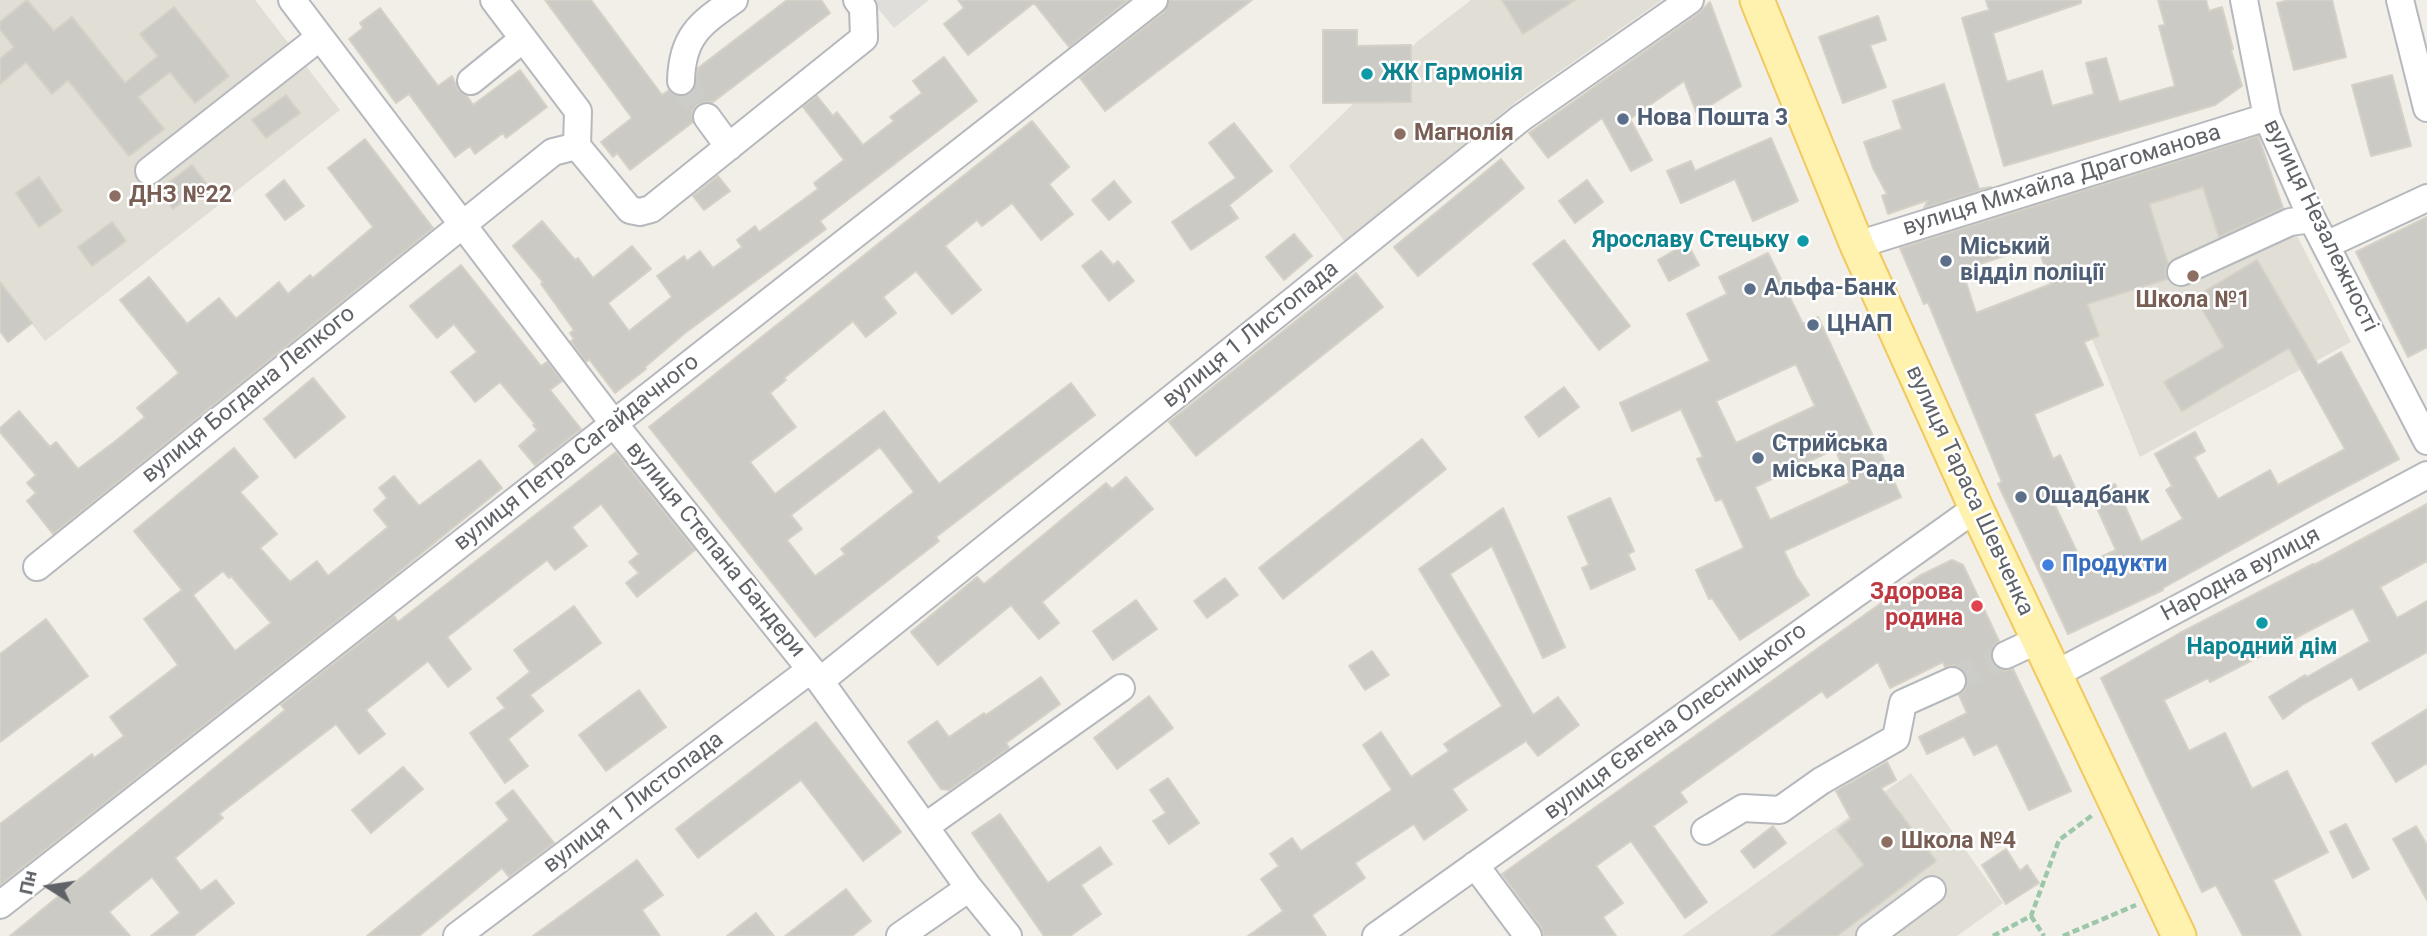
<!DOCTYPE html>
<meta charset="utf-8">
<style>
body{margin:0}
#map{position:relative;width:2427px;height:936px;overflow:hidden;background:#f1efe8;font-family:Roboto,sans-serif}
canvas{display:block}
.north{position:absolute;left:14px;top:852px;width:70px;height:70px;-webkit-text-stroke:5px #fff;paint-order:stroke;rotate:282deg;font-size:19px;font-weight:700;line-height:28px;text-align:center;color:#5f6368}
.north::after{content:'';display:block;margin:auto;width:24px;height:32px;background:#5f6368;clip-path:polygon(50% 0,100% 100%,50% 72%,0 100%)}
</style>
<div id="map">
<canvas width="2427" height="936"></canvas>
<div class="north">Пн</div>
</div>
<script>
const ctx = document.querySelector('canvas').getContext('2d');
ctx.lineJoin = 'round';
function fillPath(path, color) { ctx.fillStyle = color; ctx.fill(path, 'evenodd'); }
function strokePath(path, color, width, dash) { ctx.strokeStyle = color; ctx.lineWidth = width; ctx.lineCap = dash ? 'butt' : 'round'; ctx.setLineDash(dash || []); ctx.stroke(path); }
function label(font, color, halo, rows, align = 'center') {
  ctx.font = font + ' Roboto,sans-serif'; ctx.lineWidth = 5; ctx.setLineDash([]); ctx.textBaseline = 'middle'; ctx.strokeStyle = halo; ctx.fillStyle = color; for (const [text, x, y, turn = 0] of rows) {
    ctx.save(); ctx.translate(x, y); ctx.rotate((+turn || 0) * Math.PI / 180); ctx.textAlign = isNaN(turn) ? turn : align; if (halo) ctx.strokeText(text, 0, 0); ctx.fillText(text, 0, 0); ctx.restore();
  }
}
const industrial = new Path2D(`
 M871,0H929L894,28Z`);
const education = new Path2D(`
 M0,0H255L340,110L45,341L0,282Z
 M1471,0H1662L1517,101L1345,242L1289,166L1418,41Z
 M2256,127L2285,212L2351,342L2140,457L2092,339L2040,192Z
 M1911,773L2003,903L1957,936H1682Z`);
const building = new Path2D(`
 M27,0L54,31L72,17L125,83L158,56L140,34L174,7L229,76L195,103L170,72L138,97L164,129L129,156L68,80L52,94L26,62L0,84V59L14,47L0,29V22Z
 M545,0H591L662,95L669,90L680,97L688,95L694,89L698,68L787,0H821L830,13L713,102H705L697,105L692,111L693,122L630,170L617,153L613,157L601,142L632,118Z
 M958,0H1128L1069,47L1034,3L968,55L944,24L964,8Z
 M1169,0H1252L1105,111L1080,78L1164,12Z
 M1502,0H1575L1523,34Z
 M1986,0H2081V3L1993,33L2007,82L2042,71L2052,106L2094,94L2086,63L2106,58L2119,102L2175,86L2159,26L2165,25L2158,0H2206L2209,11L2222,7L2233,49L2231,50L2242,86L2215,105L2004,166L1962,18L1989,10Z
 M2289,0H2332L2346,57L2294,70L2277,3Z
 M1710,2L1741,86L1697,114L1684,81L1630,119L1652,160L1631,171L1602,118L1548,158L1529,133L1699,13Z
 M380,8L438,86L452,76L458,90L467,96L473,105L520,70L547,107L506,138L503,133L475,154L470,146L455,157L409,94L396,103L349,39L363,28L360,23Z
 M1878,16L1886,40L1870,45L1886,87L1843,103L1819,37Z
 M1323,30H1357V46L1411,45V102L1323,103Z
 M944,57L977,101L820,221L826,229L685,333L645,367L646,369L615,393L589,359L586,362L571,341L574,339L570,333L574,330L541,284L543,282L513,246L542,221L575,260L578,258L593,278L632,246L651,269L608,303L629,331L672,297L657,276L684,256L687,261L700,251L713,268L742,247L737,240L755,226L759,232L818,189L814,183L844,160L803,107L817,96L833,116L837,112L863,145L894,121L890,117L922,93L913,81Z
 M2392,75L2411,146L2371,156L2352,85Z
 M1944,84L1979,189L1991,187L1924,208L1928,200L1888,214L1882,196L1887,194L1873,168L1864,142L1902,129L1893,101Z
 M286,95L300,113L266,138L252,120Z
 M1032,121L1069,167L1049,184L1073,214L1041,240L1012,203L982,226L977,220L945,246L981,290L952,314L916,271L883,297L896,313L866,337L853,321L784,378L786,380L770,393L796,427L750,462L775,494L884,411L939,484L1071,383L1095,415L936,537L939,541L815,637L649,427ZM880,447L914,492L841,549L845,554L815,576L787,540L802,529L791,515Z
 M1234,123L1272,171L1229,205L1238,218L1191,250L1172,222L1236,178L1209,143Z
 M2258,136L2283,208L2219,237L2203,187L2149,204L2168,264L2165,271L2167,279L2087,304L2099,336L2084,342L2103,385L2034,414L2053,459L2060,455L2076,490L2053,501L2083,565L2116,550L2091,495L2115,484L2141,542L2183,519L2166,490L2172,486L2155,454L2195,432L2205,451L2194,457L2218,499L2270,470L2278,485L2345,449L2289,348L2182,411L2164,382L2224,347L2195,297L2257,260L2318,365L2341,352L2399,459L2312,505L2163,588V590L2068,634L1998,484L2002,482L1928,302L1924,304L1900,248ZM2037,245L2051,284L1976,313L1962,270Z
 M1771,138L1798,201L1753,221L1735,179L1681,203L1667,171L1691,161L1695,171Z
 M365,139L433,228L53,534L27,501L36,493L27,483L36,475L0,432V428L19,411L50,447L56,442L78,469L113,443L145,417L137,408L179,373L120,300L149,277L187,324L219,298L236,319L279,282L288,294L310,275L313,278L373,227L328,168Z
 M1501,159L1524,188L1418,276L1394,247Z
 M192,165L206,183L173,209L159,190Z
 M718,176L730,191L704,210L693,196Z
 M39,177L62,211L39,227L16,193Z
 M284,180L304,206L285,220L266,195Z
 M1587,180L1603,202L1575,223L1559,201Z
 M1114,181L1131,202L1109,220L1092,200Z
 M2427,217V347L2408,357L2356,252Z
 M112,222L126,241L92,266L78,247Z
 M1294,234L1312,256L1284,280L1266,257Z
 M1564,240L1630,326L1599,350L1533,264Z
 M1687,243L1699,265L1669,281L1658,260Z
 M1101,251L1113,265L1118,261L1134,281L1109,301L1082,266Z
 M1768,253L1803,324L1818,317L1901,497L1784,551L1796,576L1809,595L1740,640L1712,598L1709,599L1696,570L1744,548L1722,499L1716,501L1697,459L1703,457L1681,409L1632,431L1620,403L1710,361L1687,314L1727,294L1719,277ZM1796,364L1815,406L1736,443L1716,401ZM1835,449L1850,483L1770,520L1755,487Z
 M461,265L541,366L547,362L562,381L550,390L581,429L535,465L519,446L537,430L533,425L535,424L500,382L475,402L451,372L477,352L454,324L437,338L410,306Z
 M1356,273L1383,307L1196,456L1169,422Z
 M0,282L32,323L8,342L0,331Z
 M313,378L345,417L295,458L264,419Z
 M1564,387L1579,407L1539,437L1525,417Z
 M1422,439L1446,469L1283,599L1259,568Z
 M234,448L258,477L240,492L277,534L260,548L290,582L317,561L328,576L388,527L374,510L387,498L379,488L394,476L419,506L480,460L502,488L375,591L0,885V824L92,754L94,758L124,736L110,717L178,665L144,619L182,590L134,531ZM223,571L229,578L231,576L271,623L235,651L193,595Z
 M616,452L695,550L637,597L626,583L639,573L629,562L639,554L601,504L572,527L587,546L555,570L547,560L447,637L471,669L448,687L428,661L366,710L385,734L359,754L336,724L219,814L223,818L175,858L201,891L216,880L234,903L193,936H151L180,913L152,877L109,912L130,936H10L285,710L281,705L394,616L398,622Z
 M1126,477L1153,509L1042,602L1059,623L1039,639L1011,605L938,665L911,632L977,577L984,584L1106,483L1112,489Z
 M1610,498L1634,551L1628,554L1635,569L1591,589L1582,568L1589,565L1568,517Z
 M2427,504V561L2380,587L2397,618L2427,601V652L2359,690L2352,677L2302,705L2283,719L2269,697L2305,675L2307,677L2370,641L2353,608L2210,682L2208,678L2164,700L2189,751L2225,733L2252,789L2287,771L2328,852L2273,880L2301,936H2243L2216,885L2202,892L2101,678L2180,633L2313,564L2314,565Z
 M1503,508L1565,647L1543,658L1492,546L1450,574L1533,715L1558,697L1579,725L1538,756L1526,741L1452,789L1467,810L1424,840L1414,824L1355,863L1365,878L1312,915L1326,936H1248L1283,911L1261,879L1279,866L1270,854L1292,838L1301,851L1392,790L1363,745L1381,732L1411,777L1449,751L1444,744L1502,706L1419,569Z
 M1952,560L1963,565L1999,641L1994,645L1990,653L1992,662L1998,668L2004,671L2013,669L2071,791L2029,810L1997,744L1974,755L1964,736L1927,754L1919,737L1967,713L1959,695L1964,691L1968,683L1966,674L1962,669L1954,665L1945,667L1943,662L1890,688L1878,662L1827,698L1822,691L1680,792L1687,802L1653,826L1707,902L1685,918L1631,841L1596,866L1623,903L1603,917L1616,936H1544L1541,927L1502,874L1919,576Z
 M1225,578L1238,595L1207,618L1194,601Z
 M1136,600L1157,629L1113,660L1093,631Z
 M574,606L601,643L530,695L543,711L508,739L528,766L505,783L470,733L505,708L497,698L530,672L514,650Z
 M46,619L88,676L0,742V654Z
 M1372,651L1389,675L1365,690L1349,666Z
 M1041,677L1060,704L1006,743L1009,748L949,790L941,789L908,742L937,721L949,737L984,713L986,715Z
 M639,690L666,727L606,771L579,735Z
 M1149,696L1173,728L1117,769L1094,738Z
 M2427,709V763L2396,782L2372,743Z
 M816,722L901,832L863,861L801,780L698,858L676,829Z
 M1887,762L1896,780L1881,788L1936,861L1837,936H1772L1864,865L1837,830L1851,819L1836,791Z
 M403,767L423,789L371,833L352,810Z
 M1168,778L1199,823L1169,844L1153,821L1166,813L1150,790Z
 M513,790L554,843L509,877L502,868L419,936H367L509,820L496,803Z
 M1000,814L1048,883L1100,847L1112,864L1081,885L1101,914L1070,936H1044L972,833Z
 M2346,824L2369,869L2353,878L2330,832Z
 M1773,826L1786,843L1754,868L1741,851Z
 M2416,826L2427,845V900L2393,839Z
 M2006,849L2020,871L2027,865L2039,883L2006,904L1982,865Z
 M637,860L663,895L642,910L660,936H533Z
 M846,889L871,921L852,936H785Z
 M756,913L774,936H727Z`);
const minorTunnel = new Path2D(`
 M681,81L707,117
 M1952,681L2006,655`);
const path = new Path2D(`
 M2031,916L2044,936
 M1993,936L2031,916L2059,840L2094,814
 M2063,936L2136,905`);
const minor = new Path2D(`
 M292,0L614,424L820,681L969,888L1008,936
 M494,0L578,111L577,146
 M2244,0L2267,117L2312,219L2427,441
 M2400,0L2427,108
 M471,81L523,39
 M681,81C682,36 700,24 734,0
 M707,117L729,147
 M149,171L320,37
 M1857,245L2267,117
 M2326,245L2427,198
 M2181,272L2290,222L2312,219
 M37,567L553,152L577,146L630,210L640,212L651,209L864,38L863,8L857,0
 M2006,655L2038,640
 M2054,675L2427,475
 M820,681L1521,118L1690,0
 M926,826L1121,688
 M1705,831L1743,808L1780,810L1821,781L1896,738L1903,703L1952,681
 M1475,865L1528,936
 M0,905L1154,0
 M457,936L810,670
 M900,936L969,888
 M1376,936L1976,508
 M1870,936L1932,890`);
const major = new Path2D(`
 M1757,0L1857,245L1976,508L2179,936`);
const markers = [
 [1367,74,7,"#0f9aa8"],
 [1623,119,7,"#5c6f8a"],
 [1400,134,7,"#8d6e63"],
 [115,196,7,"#8d6e63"],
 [1803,241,7,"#0f9aa8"],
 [1946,261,7,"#5c6f8a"],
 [2193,276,7,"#8d6e63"],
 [1750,289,7,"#5c6f8a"],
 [1813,325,7,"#5c6f8a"],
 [1758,458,7,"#5c6f8a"],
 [2021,497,7,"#5c6f8a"],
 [2048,565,7,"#3f7fe0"],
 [1977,606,7,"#e0444e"],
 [2262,623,7,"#0f9aa8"],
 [1887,842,7,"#8d6e63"]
];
const cultureNames = [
 ["ЖК Гармонія",1381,74],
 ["Ярославу Стецьку",1789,241,"right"],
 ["Народний дім",2262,648,"center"]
];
const serviceNames = [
 ["Нова Пошта 3",1637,119],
 ["Міський",1960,248],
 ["відділ поліції",1960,274],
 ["Альфа-Банк",1764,289],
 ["ЦНАП",1827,325],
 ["Стрийська",1772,445],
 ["міська Рада",1772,471],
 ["Ощадбанк",2035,497]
];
const educationNames = [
 ["Магнолія",1414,134],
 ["ДНЗ №22",129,196],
 ["Школа №1",2193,301,"center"],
 ["Школа №4",1901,842]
];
const streetNames = [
 ["вулиця Михайла Драгоманова",2062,181,-17],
 ["вулиця Незалежності",2320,226,64],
 ["вулиця 1 Листопада",1251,335,-39],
 ["вулиця Богдана Лепкого",249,395,-39],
 ["вулиця Петра Сагайдачного",577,453,-38],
 ["вулиця Тараса Шевченка",1969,491,65],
 ["вулиця Степана Бандери",715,550,51],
 ["Народна вулиця",2241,575,-28],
 ["вулиця Євгена Олесницького",1676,722,-36],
 ["вулиця 1 Листопада",634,803,-37]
];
const shopNames = [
 ["Продукти",2062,565]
];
const healthNames = [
 ["Здорова",1963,593],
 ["родина",1963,619]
];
fillPath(industrial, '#e0deda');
fillPath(education, '#e1ded6');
fillPath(building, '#cccac5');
strokePath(building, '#d6d1c6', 2);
strokePath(minorTunnel, '#ccccc8', 26, [26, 13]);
strokePath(minor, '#b5b8bc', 30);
strokePath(major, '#f2c960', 37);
strokePath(path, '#9cc7a9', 4.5, [7, 3.5]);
strokePath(minor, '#fff', 26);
strokePath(major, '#fff2af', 33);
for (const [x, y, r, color] of markers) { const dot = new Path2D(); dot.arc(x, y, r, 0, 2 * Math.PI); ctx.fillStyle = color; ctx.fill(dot); strokePath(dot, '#fff', 2.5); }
label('bold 23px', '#0d838f', '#fff', cultureNames, 'left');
label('bold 23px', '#4e5e75', '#fff', serviceNames, 'left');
label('bold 23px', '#785e54', '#fff', educationNames, 'left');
label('23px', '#5f6368', '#fff', streetNames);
label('bold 23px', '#366cbe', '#fff', shopNames, 'left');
label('bold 23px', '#be3a42', '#fff', healthNames, 'right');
</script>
